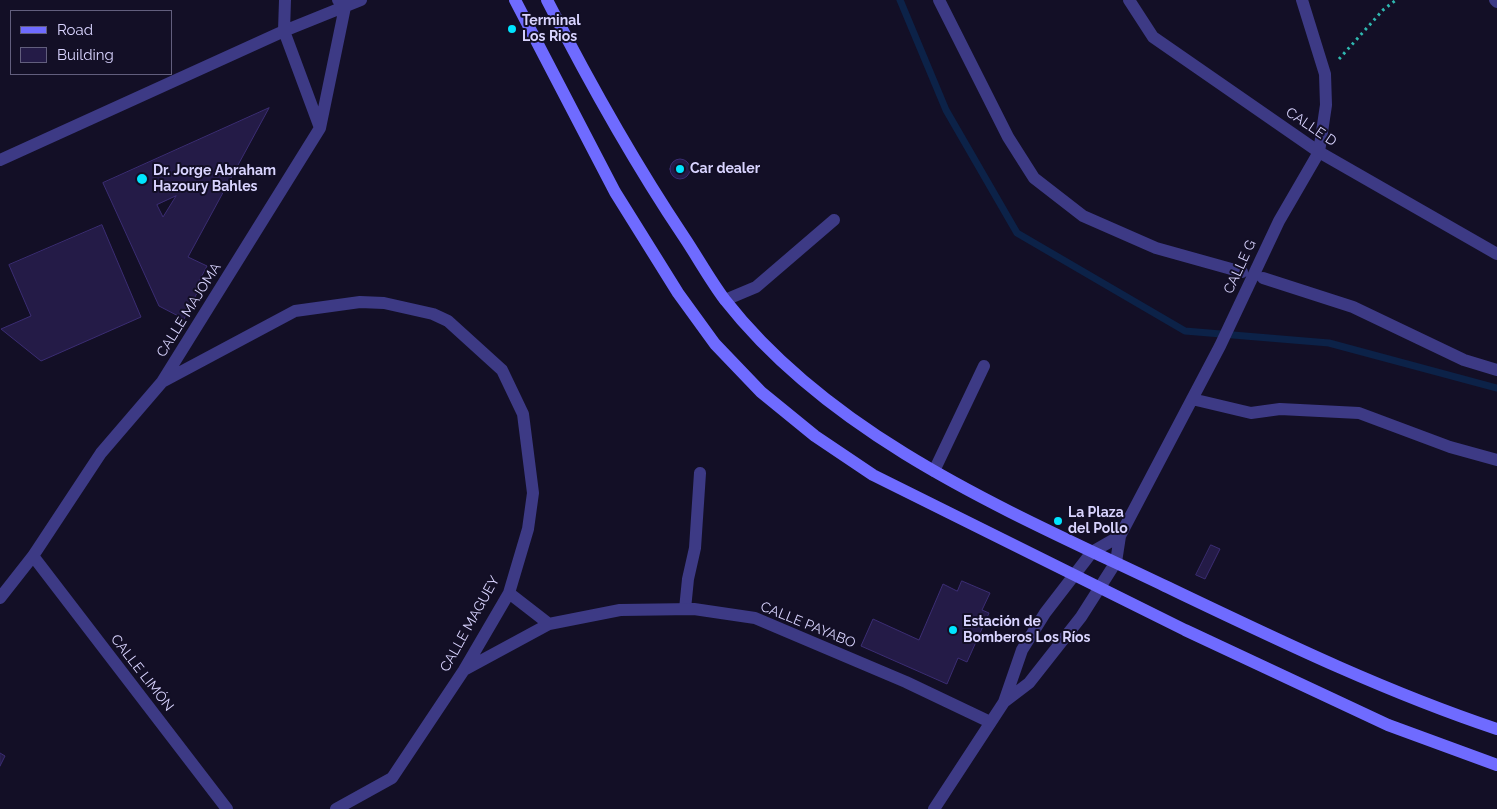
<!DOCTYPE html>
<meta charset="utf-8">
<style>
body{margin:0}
#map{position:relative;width:1497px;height:809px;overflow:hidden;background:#130f26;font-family:Raleway,sans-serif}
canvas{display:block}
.legend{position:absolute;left:10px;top:10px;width:162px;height:65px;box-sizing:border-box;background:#130f26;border:1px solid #625e7d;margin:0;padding:6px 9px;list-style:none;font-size:15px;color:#d9d4ff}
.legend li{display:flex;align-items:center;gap:10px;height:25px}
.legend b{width:25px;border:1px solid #625e7d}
</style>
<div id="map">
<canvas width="1497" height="809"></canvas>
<ul class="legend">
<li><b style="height:6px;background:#6f6bff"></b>Road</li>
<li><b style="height:14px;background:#241b47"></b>Building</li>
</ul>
</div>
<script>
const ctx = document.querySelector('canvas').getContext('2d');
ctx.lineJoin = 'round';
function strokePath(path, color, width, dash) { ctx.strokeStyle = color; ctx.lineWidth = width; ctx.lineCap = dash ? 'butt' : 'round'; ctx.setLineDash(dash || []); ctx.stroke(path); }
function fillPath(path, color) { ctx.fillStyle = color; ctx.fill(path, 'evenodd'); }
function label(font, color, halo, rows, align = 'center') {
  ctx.font = font + ' Raleway,sans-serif'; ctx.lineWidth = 4; ctx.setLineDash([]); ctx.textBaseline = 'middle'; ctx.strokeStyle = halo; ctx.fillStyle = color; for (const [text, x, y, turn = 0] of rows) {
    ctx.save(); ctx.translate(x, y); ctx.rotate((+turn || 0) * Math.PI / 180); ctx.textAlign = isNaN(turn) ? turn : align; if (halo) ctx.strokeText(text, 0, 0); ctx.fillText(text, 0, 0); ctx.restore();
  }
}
const stream = new Path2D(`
 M900,0L946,110L1017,233L1185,331L1329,343L1497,388`);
const building = new Path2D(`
 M269,108L188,257L207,266L195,289L198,291L184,319L159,306L103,183ZM176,196L163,217L157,205Z
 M670 169a10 10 0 1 1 20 0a10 10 0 1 1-20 0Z
 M102,225L141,317L41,361L1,329L31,316L9,265Z
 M1211,545L1220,549L1205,579L1196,575Z
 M962,581L990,593L982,610L989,613L967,662L958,658L947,684L861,646L873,619L919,640L943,584L957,591Z
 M0,753L5,756L0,766Z`);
const path = new Path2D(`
 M1339,59L1383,10L1396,0`);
const service = new Path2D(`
 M1495,0L1497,2
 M685,609L688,579L695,548L700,473`);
const minor = new Path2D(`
 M285,0L284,31L320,128
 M939,0L1008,137L1034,178L1083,216L1156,248L1242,272
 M1129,0L1153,37L1319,152L1497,254
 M0,160L284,31L361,0
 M1263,278L1353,307L1464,360L1497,370
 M725,300L756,287L834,220
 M162,382L295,311L360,302L384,303L433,314L448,321L502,370L523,414L533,493L528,529L509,593L464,670L392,778L336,809
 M1192,399L1251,413L1280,409L1359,413L1450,447L1497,460
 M934,471L984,366
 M33,556L227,809
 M509,593L549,624
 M0,598L33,556L101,453L162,382L320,128L345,7L338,0
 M464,670L549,624L620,610L694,609L755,618L906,682L990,722
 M1004,702L1029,683L1081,617L1116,562L1120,536L1220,346L1279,221L1319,152L1326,105L1325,74L1302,0
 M934,809L1004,702L1022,650L1045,613L1092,552L1120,536`);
const secondary = new Path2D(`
 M515,0L615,192L678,293L715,344L761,392L815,436L873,475L1185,630L1388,725L1497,765
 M547,0C589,82 633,161 684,237C698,258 710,280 725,300C834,439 1010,512 1165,586C1274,638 1383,691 1497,729`);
const markers = [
 [512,29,5,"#00e5ff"],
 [680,169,5,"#00e5ff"],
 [142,179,6,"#00e5ff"],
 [1058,521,5,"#00e5ff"],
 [953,630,5,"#00e5ff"]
];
const poiNames = [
 ["Terminal",522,21],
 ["Los Rios",522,37],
 ["Car dealer",690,169],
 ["Dr. Jorge Abraham",153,171],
 ["Hazoury Bahles",153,187],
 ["La Plaza",1068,513],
 ["del Pollo",1068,529],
 ["Estación de",963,622],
 ["Bomberos Los Ríos",963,638]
];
const streetNames = [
 ["CALLE D",1311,127,34],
 ["CALLE G",1240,267,-65],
 ["CALLE MAJOMA",189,310,-58],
 ["CALLE MAGUEY",470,624,-61],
 ["CALLE PAYABO",808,625,22],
 ["CALLE LIMÓN",142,673,52]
];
strokePath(stream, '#0c2248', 7);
fillPath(building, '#241b47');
strokePath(building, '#3b2d73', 1);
strokePath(path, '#2fb8b0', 3, [2.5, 4]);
strokePath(service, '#3d3a85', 12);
strokePath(minor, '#3d3a85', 12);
strokePath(secondary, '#6f6bff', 12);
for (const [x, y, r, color] of markers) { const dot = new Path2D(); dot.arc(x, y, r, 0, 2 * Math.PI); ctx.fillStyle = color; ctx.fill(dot); strokePath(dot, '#130f26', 2); }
label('bold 14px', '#d9d4ff', '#130f26', poiNames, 'left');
label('14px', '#d9d4ff', '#130f26', streetNames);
</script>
